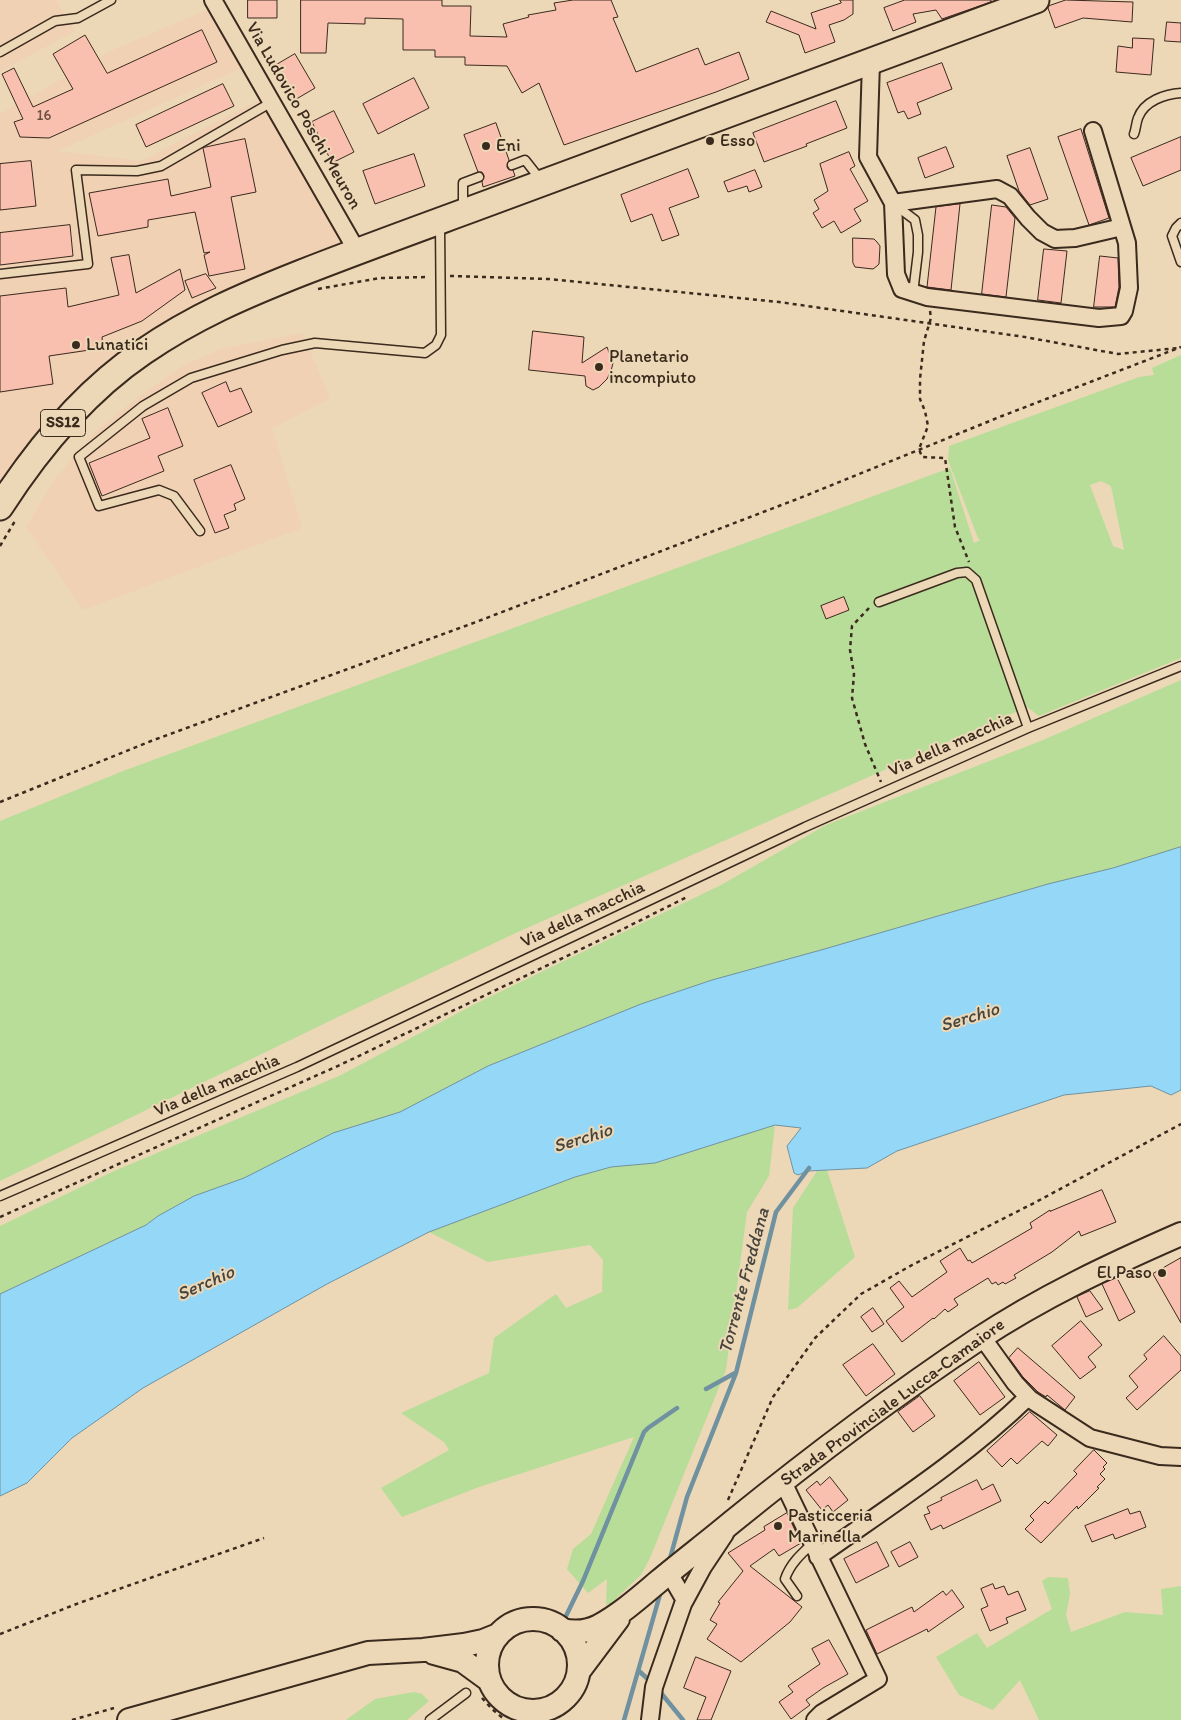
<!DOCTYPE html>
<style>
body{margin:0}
canvas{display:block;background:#ecd8b6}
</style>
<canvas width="1181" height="1720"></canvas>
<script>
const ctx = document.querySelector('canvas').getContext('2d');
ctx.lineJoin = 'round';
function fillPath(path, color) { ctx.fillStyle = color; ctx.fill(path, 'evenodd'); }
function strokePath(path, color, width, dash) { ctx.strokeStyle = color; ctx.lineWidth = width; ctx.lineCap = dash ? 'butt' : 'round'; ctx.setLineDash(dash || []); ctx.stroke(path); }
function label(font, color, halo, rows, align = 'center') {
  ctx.font = font + ' Itim,sans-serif'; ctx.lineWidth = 4; ctx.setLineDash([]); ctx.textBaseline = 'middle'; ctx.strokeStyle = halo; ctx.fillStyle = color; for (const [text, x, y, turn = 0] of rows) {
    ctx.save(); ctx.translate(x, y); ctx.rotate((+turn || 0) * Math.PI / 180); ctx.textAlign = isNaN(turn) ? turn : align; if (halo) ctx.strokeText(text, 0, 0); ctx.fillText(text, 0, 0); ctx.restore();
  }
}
const built = new Path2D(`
 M0,0H56L75,31L0,72Z
 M207,10L241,68L58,151L141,161L261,99L342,245L251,279L143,336L51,414L15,462L0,486V114L113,50Z
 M302,333L330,398L272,428L302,528L83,610L26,527L54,480L93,434L138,397L184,365L221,349Z`);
const green = new Path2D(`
 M1181,355V658L1039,716L1027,707L520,931L340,1016L0,1181V821L123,771L950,468L974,543L980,540L978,538L948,460L949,446L1139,377L1154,375L1152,368ZM1101,481L1111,486L1124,550L1113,546L1090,485Z
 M1181,680V847L1113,868L1048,884L821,950L712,980L641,1004L488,1066L400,1112L244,1178L194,1196L158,1216L146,1225L0,1294V1226L112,1172L339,1076L475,1004L721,885L826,825L1043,740Z
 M775,1125L769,1176L747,1212L726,1370L650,1558L641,1575L610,1604L606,1605L607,1579L588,1593L567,1569L573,1549L591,1534L634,1437L479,1487L402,1517L381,1488L449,1450L444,1442L401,1413L489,1373L494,1338L556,1294L566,1308L602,1292L603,1260L590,1245L488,1262L429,1232L575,1177L611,1167L655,1163Z
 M827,1170L855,1257L797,1308L788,1310L793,1208L817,1171Z
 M1048,1577L1068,1578L1070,1594L1066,1615L1071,1632L1125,1612L1163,1615L1161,1589L1181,1586V1720H1039L1020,1680L993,1710L959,1695L936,1657L977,1633L987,1648L1052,1609L1042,1581Z
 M414,1692L422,1694L429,1701L407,1720H346L375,1699Z`);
const water = new Path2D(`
 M1181,847V1090L1171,1095L1151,1086L1064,1095L897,1151L867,1168L808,1171L798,1175L794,1173L787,1146L801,1128L775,1125L655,1163L611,1167L575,1177L429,1232L327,1284L143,1388L72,1438L27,1483L0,1496V1294L146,1225L158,1216L194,1196L244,1178L333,1133L400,1112L488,1066L641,1004L712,980L821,950L1048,884L1113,868Z`);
const stream = new Path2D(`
 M706,1389L735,1373
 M669,1562L687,1497L736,1373L776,1212L809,1168
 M565,1618L583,1581L644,1432L648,1428L677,1408
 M639,1671L652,1683
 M657,1688L683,1720
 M624,1720L661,1591`);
const building = new Path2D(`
 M248,0H277V18H248Z
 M301,0H442V6H471L470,36L507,37L503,24L529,17L528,15L556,10L554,3L573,0H611L618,17L613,18L636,72L698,48L705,65L739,52L749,79L716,92L564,145L539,83L522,93L507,66L465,65V57H435V50H403V19L365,18V24L328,23L326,53H301Z
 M840,0H853V14L844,20L829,25L835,42L805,53L799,35L766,22L771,11L816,29L811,13L841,3Z
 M905,0H991V2L942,19L936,10L913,14L916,22L893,31L884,8Z
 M1066,0L1133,2L1132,22L1083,18L1055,28L1048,8L1049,6Z
 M1167,22L1181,23V42L1165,41Z
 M202,30L217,62L49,138L20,137L14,122L23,119L2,74L14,68L33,107L73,89L53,54L85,35L107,73Z
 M1133,38L1154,39L1151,75L1116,72L1118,46L1132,48Z
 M295,54L315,88L293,101L273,67Z
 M942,63L952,89L917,103L921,114L908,119L904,111L898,113L887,83Z
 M414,78L429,108L378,134L363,104Z
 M223,84L234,106L146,147L136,125Z
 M836,101L847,128L806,144L807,146L764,162L753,133Z
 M334,111L354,152L332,163L312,122Z
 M496,123L509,160L507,167L509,170H513L515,176L483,187L482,182L484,176L482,172H478L464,135Z
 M1081,129L1109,218L1089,225L1058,137Z
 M1181,137V170L1143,186L1131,158Z
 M245,139L256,192L231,197L245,269L209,276L204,255L210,252L204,253L195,212L148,220V227L98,236L89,193L168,179L171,196L211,187L203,148Z
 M946,147L954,167L925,178L918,158Z
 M1030,148L1048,199L1030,205L1019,191L1007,156Z
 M849,152L855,166L850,169L868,201L854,209L861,221L841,233L834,221L822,228L813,213L819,209L814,200L828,191L820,164Z
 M414,154L425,186L375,204L363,171Z
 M31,161L36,206L0,210V164Z
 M688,169L699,197L669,208L679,235L662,241L652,214L631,222L621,195Z
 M755,170L762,187L749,192L747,186L728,192L724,182Z
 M960,204L951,290L927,287L936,207Z
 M992,205L1006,207L1015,218L1006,297L982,294Z
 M70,225L73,256L0,265V233Z
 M853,238L874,239L877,242L880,246L879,264L877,266L873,269L855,267L853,263Z
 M1044,249L1067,251L1061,303L1038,300Z
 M129,255L136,293L180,269L185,290L142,321L102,337L103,348L49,356L53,384L0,392V296L66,288L68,307L119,295L111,258Z
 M1100,256L1118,258L1119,287L1115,307H1094Z
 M206,274L216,288L192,298L185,281Z
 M533,331L584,337L582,363L607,347L613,363L611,371L607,379L599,387L593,390L586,386L585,376L529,370Z
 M226,382L230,392L241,388L252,412L218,427L202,393Z
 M168,408L183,446L158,456L164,471L102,496L89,463L150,438L142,419Z
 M231,465L245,499L234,504L236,510L224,515L229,528L215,533L194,480Z
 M844,597L849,610L826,619L821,606Z
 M1102,1190L1116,1222L1081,1236L1079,1231L1052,1252L1014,1275L1016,1278L1005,1284L1003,1282L998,1285L996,1282L992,1284L988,1278L954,1299L958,1305L948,1312L945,1309L934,1319L933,1318L902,1342L886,1321L904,1307L890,1288L899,1281L912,1297L947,1272L940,1261L960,1248L968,1261L970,1260L972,1263L1032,1228L1030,1223L1050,1210V1211Z
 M1181,1258V1323L1153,1274Z
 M1117,1278L1135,1312L1119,1321L1102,1284Z
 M1090,1291L1103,1309L1086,1317L1077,1297Z
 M873,1308L884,1324L872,1332L861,1317Z
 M1081,1321L1102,1345L1088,1357L1096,1367L1080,1379L1052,1346Z
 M1164,1336L1181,1356V1370L1137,1410L1126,1398L1138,1387L1129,1376L1147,1359L1144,1355Z
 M873,1344L895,1374L866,1396L843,1365Z
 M1018,1348L1075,1397L1065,1410L1047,1395L1046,1397L1038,1392L1023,1377L1009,1358Z
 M979,1362L1005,1397L980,1415L954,1381Z
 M920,1396L935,1416L913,1432L898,1412Z
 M1030,1412L1057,1435L1048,1446L1042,1441L1017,1464L1011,1458L1002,1467L987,1451Z
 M1094,1450L1107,1463L1103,1467L1105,1469L1100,1474L1105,1479L1097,1487L1099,1488L1078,1509L1077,1506L1041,1543L1025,1529L1034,1520L1030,1516L1045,1501L1048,1504L1077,1474L1074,1471Z
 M830,1477L848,1500L833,1512L828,1505L822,1510L806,1490L817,1481L820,1485Z
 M977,1480L982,1490L993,1484L1001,1501L943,1529L941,1525L931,1530L924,1515L930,1513L927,1507L942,1500L941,1498Z
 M1128,1509L1130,1514L1140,1511L1146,1527L1115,1539L1113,1534L1092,1542L1085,1526Z
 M787,1513L801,1543L779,1556L774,1549L750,1566L802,1607L790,1622L741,1662L707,1639L717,1624L710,1620L720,1603L718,1602L743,1571L728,1553L765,1530L764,1527Z
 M877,1542L889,1566L856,1583L844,1559Z
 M910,1542L918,1557L899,1567L891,1552Z
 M993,1584L995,1589L1004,1586L1008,1595L1018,1591L1026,1610L1006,1618L1008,1623L990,1631L981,1609L988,1606L981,1589Z
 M952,1590L964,1607L928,1632L927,1629L877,1654L866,1630L912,1607L914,1612L943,1591L946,1595Z
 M829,1640L848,1674L823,1688L806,1700L810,1705L791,1719L779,1702L793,1692L788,1686L820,1664L812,1649Z
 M696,1657L731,1671L711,1720H697L706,1697L684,1688Z`);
const path = new Path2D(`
 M450,276L549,279L779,302L1025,337L1118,354L1178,348
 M318,289L380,278L429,277
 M930,311L931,318L924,341L920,379V399L925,411L928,426L919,449L922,457L945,458L955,527L969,562
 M0,546L15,521
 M869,608L852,626L850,650L854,674L852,698L865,744L881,782
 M0,802L151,741L476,622L805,496L1002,416L1181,347
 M0,1217L340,1065L623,929L687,897
 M728,1500L773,1397L815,1338L861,1294L912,1265L1036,1202L1181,1124
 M507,1621C521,1614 537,1608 552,1615
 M0,1634L79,1603L264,1538
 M482,1698L492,1709L505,1720
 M72,1720L114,1708`);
const lane = new Path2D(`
 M0,52L55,21L78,18L111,0
 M1134,134C1136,129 1136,123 1138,118C1144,101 1165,94 1181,93
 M512,165L525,160L540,179
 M895,205L915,220L918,235V252L913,293
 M463,209V183L479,177
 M1181,223L1176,228L1172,236L1181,262
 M0,274L88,264L76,170L137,171L161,166L272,102
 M200,531L174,496L159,490L99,506L79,457L143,406L191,378L282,350L315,343L425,353L436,345L441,335L440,225
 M879,602L957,573L967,572L976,580L1028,728
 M0,1196L297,1067L805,827L1028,728L1181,666
 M797,1596L785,1579C790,1564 801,1554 812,1544
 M430,1720L466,1693`);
const street = new Path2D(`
 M213,0L357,251
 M871,62L868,157L893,203L896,274L902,289L927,297L1099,318L1121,316L1124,311L1129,288L1127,243L1093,131
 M893,203L997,189L1010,196L1028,218L1042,232L1055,239L1075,238L1122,227
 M982,1337L1015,1383L1030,1399L1090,1438L1160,1456L1181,1457
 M783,1482L878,1679L822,1713L815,1720
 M818,1557C890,1506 965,1458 1028,1397
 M669,1573L683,1597
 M650,1720L654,1687L683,1604L703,1567L725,1534`);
const secondary = new Path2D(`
 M487 1665a46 46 0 1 1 92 0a46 46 0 1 1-92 0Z
 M562,1630C575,1633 587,1632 599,1626C621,1614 640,1597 659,1581C683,1561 708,1542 732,1522C811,1458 893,1396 977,1340C1042,1297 1110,1265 1181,1234
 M434,1653L463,1661L489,1680
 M579,1671L618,1619
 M129,1720L368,1653L423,1650L464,1645L483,1641L498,1635`);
const primary = new Path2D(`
 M0,507C38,448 84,392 143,352C194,317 243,296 301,273C357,251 415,230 472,209C660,139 849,71 1036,0`);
const markers = [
 [710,141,5,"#3b2a1e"],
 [486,146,5,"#3b2a1e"],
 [76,345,5,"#3b2a1e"],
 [599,367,5,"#3b2a1e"],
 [1162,1273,5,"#3b2a1e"],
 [778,1526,5,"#3b2a1e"]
];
const numberNames = [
 ["16",44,116]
];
const shields = [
 [63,423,45]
];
const shieldNames = [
 ["SS12",63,423]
];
const streetNames = [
 ["Via Ludovico Poschi Meuron",303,116,60],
 ["Via della macchia",951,745,-24],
 ["Via della macchia",583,915,-25],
 ["Via della macchia",217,1086,-23],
 ["Strada Provinciale Lucca-Camaiore",893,1403,-36]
];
const poiNames = [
 ["Esso",720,141],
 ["Eni",496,146],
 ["Lunatici",86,345],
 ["Planetario",609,357],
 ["incompiuto",609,378],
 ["El Paso",1152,1273,"right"],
 ["Pasticceria",788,1516],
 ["Marinella",788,1537]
];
const waterNames = [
 ["Serchio",970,1018,-17],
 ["Serchio",583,1139,-17],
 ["Torrente Freddana",745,1281,-75],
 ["Serchio",206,1284,-24]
];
fillPath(built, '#f0d1b4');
fillPath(green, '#b7dd98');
fillPath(water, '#94d7f6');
strokePath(water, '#7092a0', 1);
strokePath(stream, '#7092a0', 4.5);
fillPath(building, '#f9c0af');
strokePath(building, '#3b2a1e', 1);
strokePath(lane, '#3b2a1e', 11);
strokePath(street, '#3b2a1e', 20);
strokePath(secondary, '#3b2a1e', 26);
strokePath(primary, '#3b2a1e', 29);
strokePath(path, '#3b2a1e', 2.5, [4, 4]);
strokePath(lane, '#ecd8b6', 8);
strokePath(street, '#ecd8b6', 16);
strokePath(secondary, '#ecd8b6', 22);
strokePath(primary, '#ecd8b6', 25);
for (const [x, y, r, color] of markers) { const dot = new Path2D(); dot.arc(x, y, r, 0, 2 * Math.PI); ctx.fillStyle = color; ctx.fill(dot); strokePath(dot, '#ecd8b6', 2); }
label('15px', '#6a5042', null, numberNames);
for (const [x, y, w] of shields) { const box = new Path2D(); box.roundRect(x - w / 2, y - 13.5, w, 27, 4); ctx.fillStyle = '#ecd8b6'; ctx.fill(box); strokePath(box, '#3b2a1e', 1); }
label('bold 16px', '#3b2a1e', null, shieldNames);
label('18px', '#3b2a1e', '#ecd8b6', streetNames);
label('18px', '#3b2a1e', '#ecd8b6', poiNames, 'left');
label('italic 19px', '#48443e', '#ecd8b6', waterNames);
</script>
